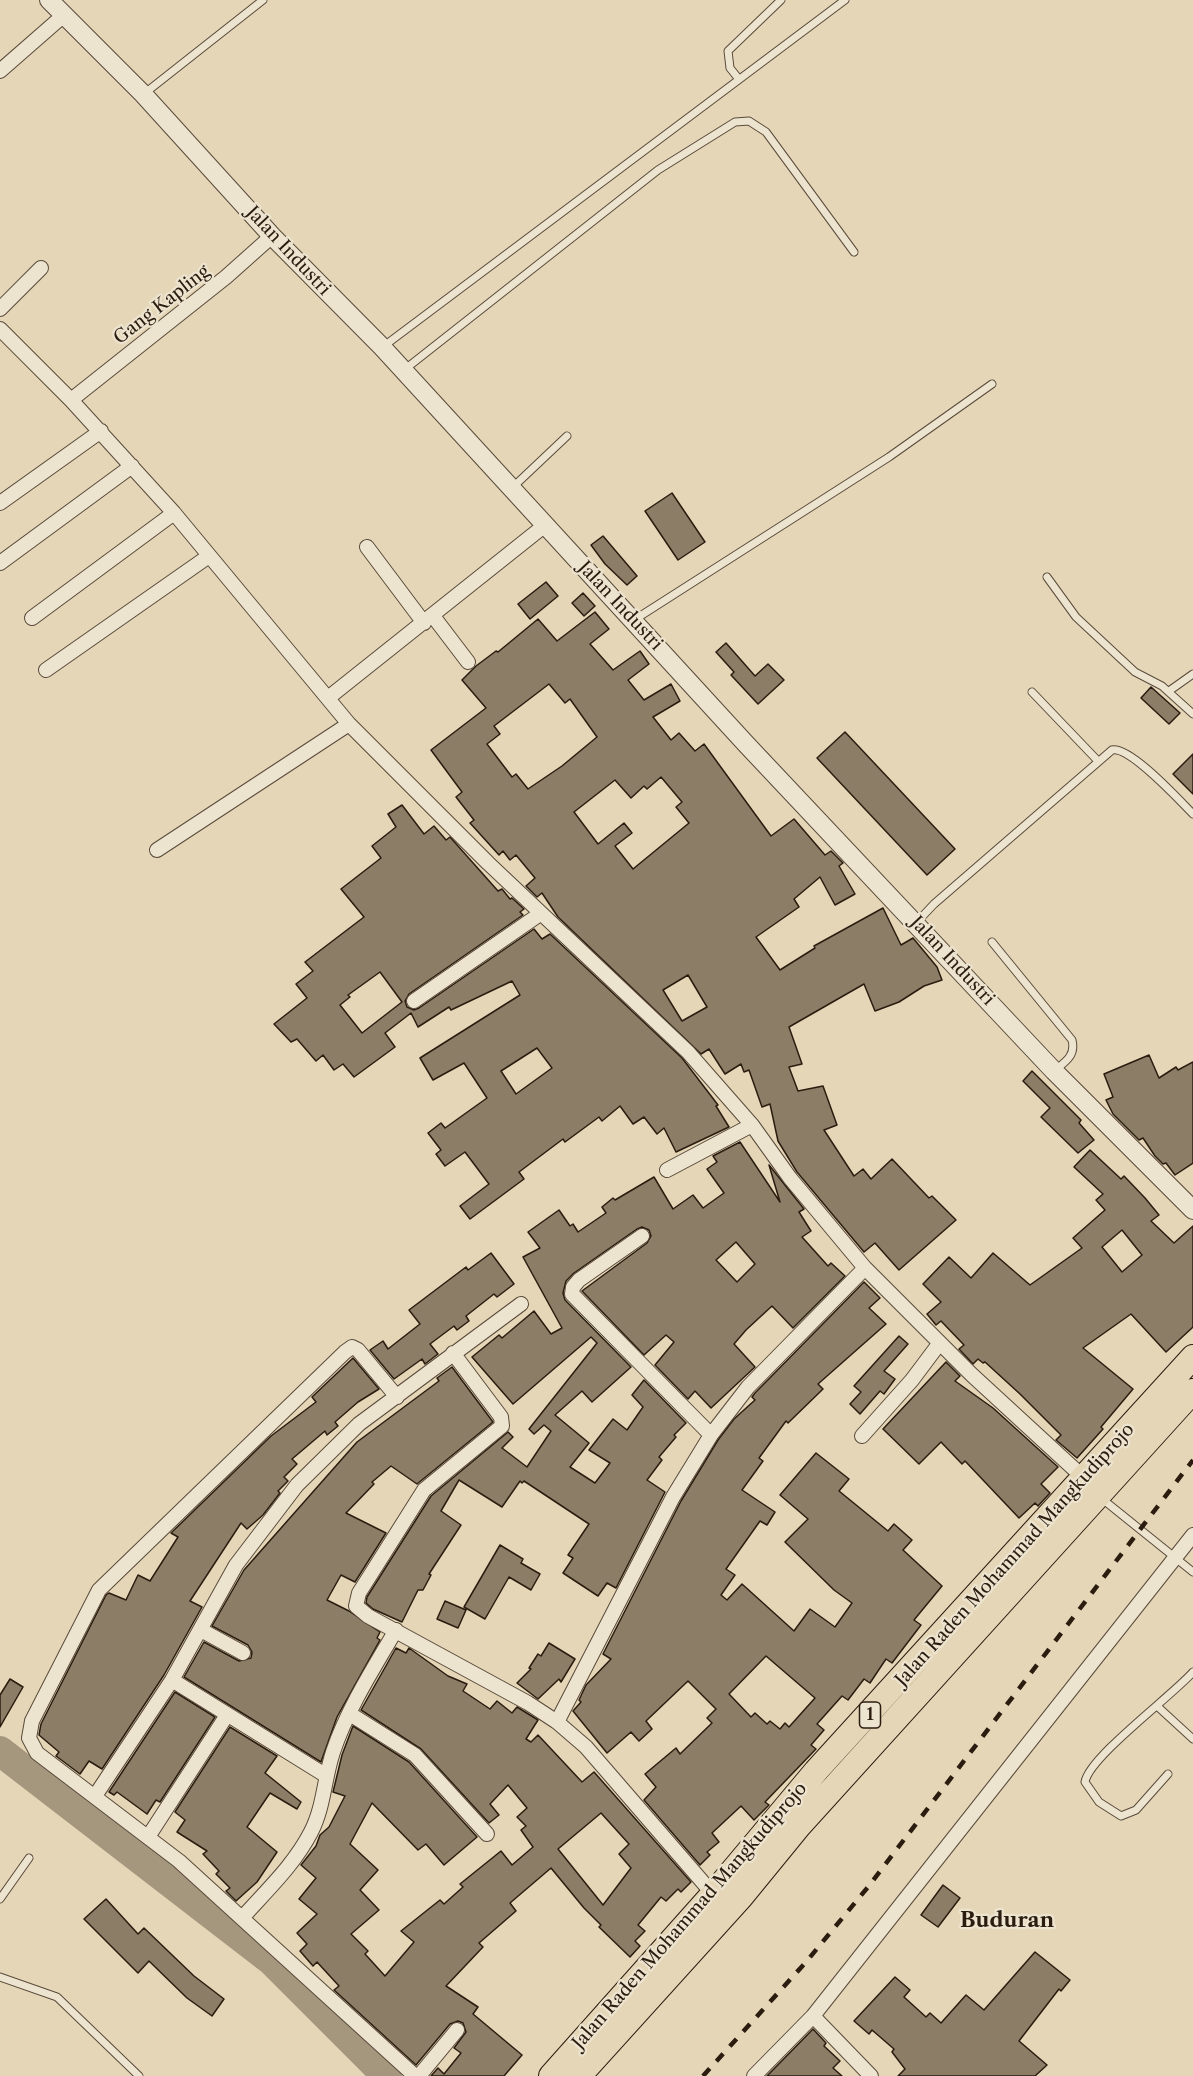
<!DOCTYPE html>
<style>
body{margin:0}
canvas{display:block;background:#e4d6b6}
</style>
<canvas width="1193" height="2076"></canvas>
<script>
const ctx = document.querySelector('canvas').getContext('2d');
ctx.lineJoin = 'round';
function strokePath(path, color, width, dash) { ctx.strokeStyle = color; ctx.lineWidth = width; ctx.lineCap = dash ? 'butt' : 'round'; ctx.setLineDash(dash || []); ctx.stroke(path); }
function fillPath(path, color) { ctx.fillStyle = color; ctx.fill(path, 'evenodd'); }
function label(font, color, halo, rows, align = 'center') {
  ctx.font = font + ' "Libre Caslon Text",serif'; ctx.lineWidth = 4.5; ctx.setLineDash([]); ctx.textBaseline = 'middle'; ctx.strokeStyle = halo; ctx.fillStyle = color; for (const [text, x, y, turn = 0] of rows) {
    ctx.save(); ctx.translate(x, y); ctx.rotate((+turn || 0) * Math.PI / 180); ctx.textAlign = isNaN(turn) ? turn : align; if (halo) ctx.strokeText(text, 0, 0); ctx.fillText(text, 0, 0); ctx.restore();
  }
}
const river = new Path2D(`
 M0,1751L272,1961L387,2076`);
const building = new Path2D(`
 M672,493L705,542L678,560L645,511Z
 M603,536L637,576L627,585L605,564L591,545Z
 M546,582L558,596L530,619L518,604Z
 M583,593L595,606L584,616L572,603Z
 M595,612L609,629L590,644L613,670L640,651L649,664L628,680L644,700L671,684L680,701L653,717L671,740L679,733L695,751L704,744L771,836L794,819L825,855L831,851L843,863L839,866L855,894L835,905L820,877L794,899L799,907L756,937L780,970L815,948L814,946L883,908L901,945L913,938L937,967L942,980L924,986L899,1002L875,1011L864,984L789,1027L802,1064L789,1067L798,1091L823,1086L837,1125L824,1130L854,1176L863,1169L871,1179L892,1159L929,1198L932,1196L956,1220L899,1270L875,1243L864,1252L797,1172L778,1141L770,1104L762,1107L749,1070L744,1072L741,1064L725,1074L709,1049L701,1054L558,917L542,893L537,897L526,886L535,878L516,855L510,860L503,851L499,855L470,823L474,820L456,797L462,792L431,750L486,708L462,680L476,666L496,651L498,652L538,619L557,641ZM549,684L565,703L570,699L597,737L562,766L528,789L516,774L512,777L487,744L500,734L494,726ZM661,777L682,802L676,807L689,823L633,869L615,846L632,833L624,823L598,844L574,812L615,780L631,798L644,786L647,789ZM688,975L707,1007L682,1021L663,990Z
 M726,643L755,676L768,664L784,680L758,704L731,675L734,672L716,652Z
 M1151,687L1180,713L1169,724L1141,698Z
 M845,732L955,849L927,875L817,758Z
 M1193,754V794L1173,774Z
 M402,805L424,834L434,826L446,840L450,837L498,891L502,889L510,899L512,898L524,909L520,912L523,915L409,994L405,1001L407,1007L414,1010L419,1008L534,929L542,939L550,934L682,1058L718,1105L716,1106L729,1127L676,1152L664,1128L657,1134L644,1117L633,1124L620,1106L602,1121L599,1117L565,1142L563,1139L519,1172L524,1179L470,1219L460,1206L489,1184L465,1152L445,1166L436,1154L441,1150L428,1133L441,1123L445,1128L487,1098L464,1063L433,1080L420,1058L520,995L512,981L451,1010L449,1007L418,1027L411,1013L385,1033L395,1047L354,1077L343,1064L334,1070L323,1055L316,1061L297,1039L291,1042L274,1024L307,998L296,984L313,971L305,962L364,917L341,889L381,858L372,846L396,827L388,814ZM380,972L402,1002L362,1033L340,1005L350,997L348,995ZM537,1048L552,1068L516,1094L501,1071Z
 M1149,1055L1159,1078L1176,1067L1178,1070L1193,1062V1163L1175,1175L1166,1163L1163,1164L1155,1156L1143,1138L1139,1140L1113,1114L1106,1100L1113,1097L1104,1074Z
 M1032,1071L1081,1120L1079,1123L1094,1140L1078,1153L1041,1117L1050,1108L1023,1081Z
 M740,1142L780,1202L769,1165L804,1209L799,1212L811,1231L802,1237L828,1266L831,1263L845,1276L793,1328L772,1306L746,1330L734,1344L755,1367L711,1408L695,1391L688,1399L655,1365L674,1342L666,1335L644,1355L582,1291L647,1243L651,1236L649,1230L642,1227L637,1229L574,1273L566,1281L563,1293L565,1300L631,1367L592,1402L582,1391L555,1415L589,1443L570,1467L595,1483L610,1463L589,1450L613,1419L627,1430L643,1407L632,1395L644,1380L686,1423L674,1435L676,1437L659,1457L662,1460L647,1480L665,1492L616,1588L607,1583L598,1596L563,1573L573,1558L568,1555L589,1524L524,1481L522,1483L520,1481L502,1507L459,1480L441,1511L461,1525L429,1574L431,1575L423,1590H418L402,1622L373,1609L366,1603L367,1597L431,1496L508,1432L513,1437L502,1448L527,1467L551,1431L544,1425L534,1434L529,1429L597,1343L591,1337L513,1404L472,1357L499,1335L502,1338L534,1311L551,1334L562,1328L523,1257L540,1248L528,1232L559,1210L570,1226L573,1224L578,1232L606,1213L602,1207L613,1198L615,1200L654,1177L673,1209L693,1195L703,1208L724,1193L707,1169L717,1162L713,1156ZM736,1242L755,1264L737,1282L716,1260Z
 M1090,1150L1121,1179L1124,1176L1145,1198L1159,1215L1151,1221L1174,1243L1193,1226V1327L1166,1352L1131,1314L1083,1348L1133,1389L1101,1427L1103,1429L1077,1458L1056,1440L1061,1435L1020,1394L985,1362L983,1363L978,1359L973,1364L959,1349L964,1345L941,1321L936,1325L927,1314L941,1302L923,1284L949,1257L971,1278L993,1253L1030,1285L1082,1248L1073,1238L1105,1210L1096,1200L1103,1194L1074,1167ZM1122,1230L1142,1255L1122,1272L1102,1247Z
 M491,1253L514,1284L497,1297L494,1294L466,1316L469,1321L457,1330L454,1326L430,1344L438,1354L425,1364L422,1359L394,1379L370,1350L383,1341L388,1349L420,1324L409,1310L466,1267L468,1270Z
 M864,1282L880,1298L869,1308L886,1324L818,1384L823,1389L788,1423L786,1421L759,1458L763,1461L742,1490L775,1512L767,1525L760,1521L726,1569L735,1575L721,1595L727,1600L742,1584L794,1631L810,1609L835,1627L852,1603L834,1590L785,1542L808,1519L780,1495L816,1453L849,1479L839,1491L888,1531L894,1524L912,1540L903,1550L942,1586L914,1620L921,1625L892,1663L886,1659L870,1683L864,1679L848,1700L842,1696L817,1724L824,1730L811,1745L816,1749L765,1802L769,1805L754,1820L741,1806L712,1833L719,1842L707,1852L710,1855L700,1865L644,1800L656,1787L645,1774L676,1748L680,1754L712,1723L707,1718L716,1709L688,1681L646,1721L652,1729L639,1741L631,1732L607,1753L573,1711L581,1702L579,1700L586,1685L611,1659L603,1654L681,1501L718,1440L734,1419L755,1400L752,1397L755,1393ZM766,1656L815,1698L789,1727L785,1723L780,1729L770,1721L767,1724L755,1713L751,1717L729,1694Z
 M899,1336L908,1344L884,1371L895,1379L884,1394L880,1391L860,1414L850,1404L861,1392L854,1386Z
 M353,1358L379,1389L358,1402L335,1422L338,1426L327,1435L325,1431L292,1459L297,1464L284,1477L288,1481L278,1491L280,1493L263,1515L247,1529L241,1523L190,1601L202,1607L164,1675L102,1769L89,1761L80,1774L56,1756L59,1752L39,1735L41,1724L106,1595L109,1593L126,1600L138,1575L150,1581L178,1537L171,1533L271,1436L316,1402L312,1397Z
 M946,1362L960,1376L955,1381L993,1408L1058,1467L1041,1484L1050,1493L1038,1506L1035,1503L1019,1518L965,1461L962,1464L941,1442L919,1464L883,1429Z
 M452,1367L493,1422L417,1484L391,1466L372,1482L374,1484L346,1513L386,1533L355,1582L341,1575L327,1600L349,1611L380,1632L377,1638L380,1640L337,1717L321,1762L184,1677L204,1642L239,1661L251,1658L252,1652L248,1645L212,1626L244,1570L357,1442L439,1381L437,1378Z
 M500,1545L523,1559L521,1563L540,1574L531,1590L509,1577L485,1619L464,1607Z
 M445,1601L466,1610L458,1628L437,1619Z
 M549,1643L575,1659L561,1682L559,1679L538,1699L517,1683L531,1669L529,1668L538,1654L541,1656Z
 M396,1648L406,1653L409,1648L448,1676L467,1684L463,1691L490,1709L497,1701L512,1713L517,1707L538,1720L526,1739L531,1742L538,1735L582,1782L594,1772L691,1882L681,1892L678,1889L666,1901L661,1897L638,1925L645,1931L635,1941L640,1946L630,1957L599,1927L601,1925L584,1908L551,1868L510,1903L516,1911L479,1943L483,1947L446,1986L478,2007L473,2014L522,2055L504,2076H431L438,2068L444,2074L461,2053L454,2048L466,2032L463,2023L458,2021L450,2024L416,2065L334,1990L339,1986L317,1962L313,1966L300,1951L307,1944L297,1933L317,1914L299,1899L316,1878L301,1865L316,1846L320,1835L329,1827L345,1796L333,1792L342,1755L353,1726L409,1762L477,1837L444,1865L426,1844L418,1850L372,1803L350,1844L378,1870L360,1890L379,1910L351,1934L368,1951L365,1954L385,1976L414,1942L401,1931L440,1900L444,1904L463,1887L460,1884L501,1851L512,1865L533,1847L521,1830L526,1826L517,1817L527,1808L508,1785L490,1804L499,1815L489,1823L421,1749L361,1710ZM601,1813L629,1844L619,1854L631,1868L603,1905L558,1849Z
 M10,1679L23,1687L0,1727V1695Z
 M175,1692L215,1717L160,1802L156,1800L147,1814L117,1792L114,1795L109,1792Z
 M230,1727L277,1756L265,1773L301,1802L297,1809L270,1793L247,1827L277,1852L257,1882L236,1901L226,1891L230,1888L216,1874L219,1871L203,1854L207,1851L177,1832L185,1820L175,1812Z
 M943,1885L960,1898L938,1927L921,1915Z
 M106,1899L138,1934L144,1928L194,1976L224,1999L212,2016L187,1998L149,1961L138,1973L84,1919Z
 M1035,1952L1070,1980L1061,1991L1059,1989L1019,2041L1047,2065L1035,2076H898L905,2069L892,2052L894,2049L872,2030L869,2034L854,2021L895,1977L910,1990L904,1997L926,2017L930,2013L941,2023L966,1995L984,2010Z
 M813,2029L826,2043L824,2046L840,2061L833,2068L842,2076H767Z`);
const service = new Path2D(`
 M738,78L730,68L728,51L781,0
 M145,93L263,0
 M384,346L845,0
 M404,370L658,170L735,122L749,121L766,132L854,252
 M512,488L567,436
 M1047,577L1076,617L1135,672L1162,686L1193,714
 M634,620L889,457L992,384
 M1169,691L1193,674
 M1032,692L1098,761
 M917,922L934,904L1112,750C1130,746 1179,800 1193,814
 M992,942L1072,1040C1076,1056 1065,1062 1054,1071
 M1101,1498L1193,1572
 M1157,1706L1193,1739
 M1168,1774L1136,1810L1121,1816L1099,1802L1085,1782C1089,1757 1173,1695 1193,1672
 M0,1899L29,1858
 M0,1977L57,1997L139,2076`);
const minor = new Path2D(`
 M0,71L64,15
 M0,309L41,268
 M0,329L71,400L174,513L349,724L488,863L688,1052L752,1125L790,1178L865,1268L972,1375L1084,1478
 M71,400L226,277L272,236
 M0,503L101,431
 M367,547L424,623
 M0,563L132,466
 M433,616L468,662
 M32,618L174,513
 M46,670L209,556
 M328,698L544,526
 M157,850L349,724
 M414,1001L540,914
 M667,1170L752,1125
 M642,1236L579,1280L573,1287L572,1294L711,1435
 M453,1353L501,1417L502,1426L424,1490L359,1593L356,1606L368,1616L528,1703L557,1722L586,1747L713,1894
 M397,1397L358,1350L352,1347L345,1352L99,1590L32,1721L29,1738L37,1753L179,1861L415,2076
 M862,1436L912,1380L939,1344
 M201,1630L243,1653
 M172,1680L325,1775
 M350,1714L415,1755L487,1834
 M557,1722L673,1497L711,1435L748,1387L865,1268
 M95,1796L172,1680L236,1565L297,1485L359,1424L521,1304
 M148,1837L227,1715
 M242,1918C267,1890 294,1865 311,1832C324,1807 324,1779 333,1752C347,1710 373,1669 396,1630
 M813,2016L1193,1535
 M419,2076L457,2030
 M754,2076L813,2016L871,2076`);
const tertiary = new Path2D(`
 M49,0L143,94L272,236L382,347L746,744L1054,1071L1193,1210`);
const trunk = new Path2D(`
 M551,2076L713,1894L816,1771L1193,1357
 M579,2076L741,1897L799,1826L1193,1391`);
const rail = new Path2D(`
 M703,2076L806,1962L868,1887L1193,1460`);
const shields = [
 [870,1715,21]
];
const shieldNames = [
 ["1",870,1715]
];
const streetNames = [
 ["Jalan Industri",288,251,47],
 ["Gang Kapling",162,305,-38],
 ["Jalan Industri",620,606,47],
 ["Jalan Industri",952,961,47],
 ["Jalan Raden Mohammad Mangkudiprojo",1015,1555,-48],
 ["Jalan Raden Mohammad Mangkudiprojo",690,1916,-49]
];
const quarterNames = [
 ["Buduran",1007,1921]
];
strokePath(river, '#a5977e', 30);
fillPath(building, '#8b7d66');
strokePath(building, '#2b1c10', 1.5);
strokePath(service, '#594a3a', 9);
strokePath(minor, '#594a3a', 16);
strokePath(tertiary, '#594a3a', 20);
strokePath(trunk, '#2b1c10', 26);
strokePath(service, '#ede4d0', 7);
strokePath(minor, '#ede4d0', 14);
strokePath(tertiary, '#ede4d0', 18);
strokePath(trunk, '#e4d6b6', 24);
strokePath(rail, '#2b1c10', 4.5, [10, 10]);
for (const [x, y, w] of shields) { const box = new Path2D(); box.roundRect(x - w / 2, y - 13, w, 26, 4.5); ctx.fillStyle = '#ede4d0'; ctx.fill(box); strokePath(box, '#2b1c10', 1.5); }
label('bold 16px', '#2b1c10', null, shieldNames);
label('18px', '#2b1c10', '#ede4d0', streetNames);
label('bold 21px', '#2b1c10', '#ede4d0', quarterNames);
</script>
